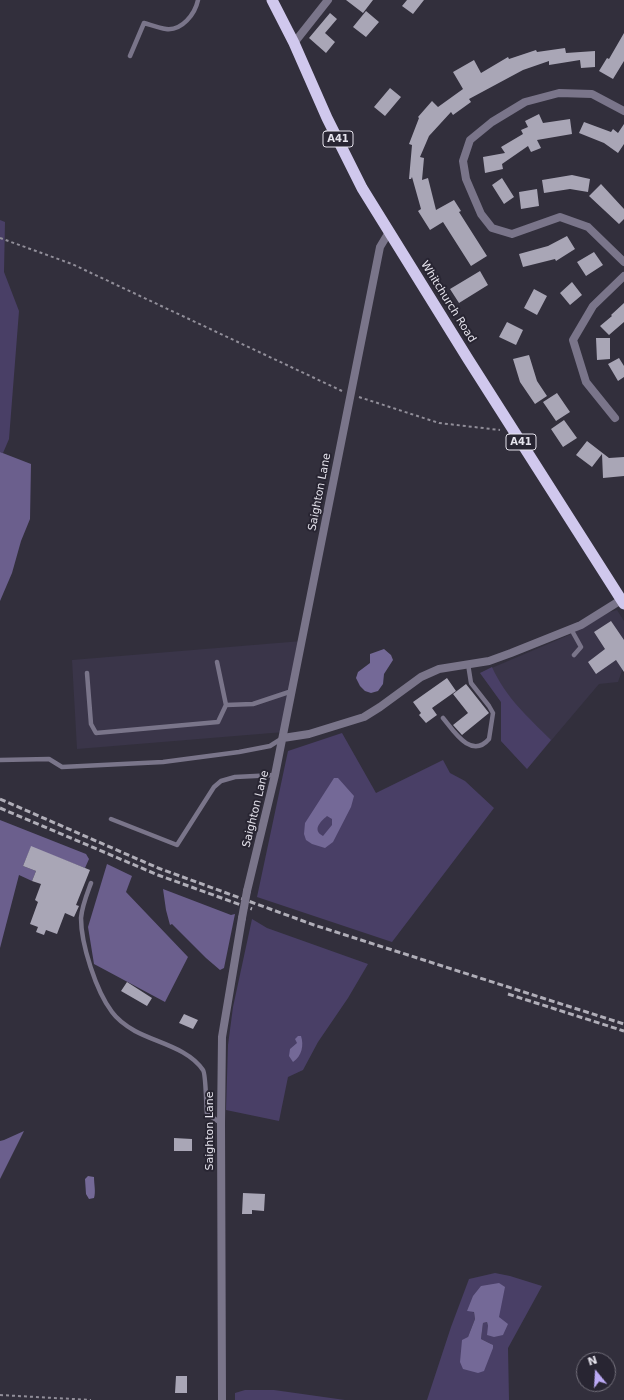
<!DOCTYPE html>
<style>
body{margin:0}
#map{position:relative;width:624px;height:1400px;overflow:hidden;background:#322f3c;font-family:"DejaVu Sans",sans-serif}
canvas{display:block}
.north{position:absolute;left:576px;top:1352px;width:40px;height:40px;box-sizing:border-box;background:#282532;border:1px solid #74717c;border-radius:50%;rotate:342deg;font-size:11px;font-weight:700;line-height:16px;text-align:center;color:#e5e3ec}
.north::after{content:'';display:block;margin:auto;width:14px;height:18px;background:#bcaaf5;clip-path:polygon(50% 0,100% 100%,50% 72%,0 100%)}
</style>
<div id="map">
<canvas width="624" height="1400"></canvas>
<div class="north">N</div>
</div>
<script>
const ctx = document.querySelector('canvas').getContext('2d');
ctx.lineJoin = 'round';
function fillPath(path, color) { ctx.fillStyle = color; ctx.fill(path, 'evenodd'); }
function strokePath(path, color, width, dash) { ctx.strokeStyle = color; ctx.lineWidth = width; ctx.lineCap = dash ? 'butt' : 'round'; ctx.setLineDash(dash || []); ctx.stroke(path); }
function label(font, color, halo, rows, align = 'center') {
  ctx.font = font + ' "DejaVu Sans",sans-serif'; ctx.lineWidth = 4; ctx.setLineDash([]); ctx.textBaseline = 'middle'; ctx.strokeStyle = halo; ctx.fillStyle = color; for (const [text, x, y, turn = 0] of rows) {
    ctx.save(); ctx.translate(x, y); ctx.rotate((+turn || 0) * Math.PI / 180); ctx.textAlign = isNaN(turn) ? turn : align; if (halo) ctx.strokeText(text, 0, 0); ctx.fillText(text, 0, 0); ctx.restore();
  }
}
const built = new Path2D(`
 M617,610L624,621V665L618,682L599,684L527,769L501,741V702L480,673L569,635L610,612Z
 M302,641L284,732L77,749L72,660Z`);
const green = new Path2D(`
 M0,220L5,222L4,272L19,311L9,439L3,453L0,452Z
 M492,667C506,698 528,717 551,740L527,769L501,741V702L480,673Z
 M342,733L376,793L443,760L450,773L465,781L494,808L392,942L257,897L288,751Z
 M252,919L267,928L368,964L348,998L318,1042L303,1070L288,1077L279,1121L226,1110L228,1045L233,1007Z
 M495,1273L510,1276L542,1286L508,1348L509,1400H427L451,1327L469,1279ZM467,1311L499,1317L488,1326L487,1322L483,1323L481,1339L493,1345L468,1337L475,1319L474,1312Z
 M245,1390H274L345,1400H235V1393Z`);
const forest = new Path2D(`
 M0,452L31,464L30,519L21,541L12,573L0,601Z
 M0,820L86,854L89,859L85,868L31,847L23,866L36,871L32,881L19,875L0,948Z
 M107,864L132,876L126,892L188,957L165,1002L94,964L88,927Z
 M163,889L231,915L235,914L224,968L220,970L206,958L172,924L170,925L166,910Z
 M24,1131L0,1179V1141L4,1140Z`);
const water = new Path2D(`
 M384,649L391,655L393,660L384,674L383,684L378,691L371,693L365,691L360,686L356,678L358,672L370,663V654Z
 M334,778H338L354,796L351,807L333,842L325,848L312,844L306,840L304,834L305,823ZM327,816L332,819V825L323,836C312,830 320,822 327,816Z
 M298,1036H301C304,1045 302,1056 293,1062L289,1056L290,1049L297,1043L295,1039Z
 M88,1176L94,1177C94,1184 96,1192 94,1198L89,1199L86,1194L85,1179Z
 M499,1283L505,1287L499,1317L508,1324L503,1335L494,1337L487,1335L488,1326L487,1322L483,1323L481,1339L493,1345V1348L484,1371L478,1373L463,1369L460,1362L462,1340L468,1337L475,1319L474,1312L467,1311L473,1296L481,1286Z`);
const building = new Path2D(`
 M346,0H373L363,13Z
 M407,0H424L413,14L402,6Z
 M366,11L379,22L366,37L353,27Z
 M330,13L337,19L325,33L335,42L326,53L309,38Z
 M624,33V61L613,79L599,71L607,58L609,59Z
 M565,48L566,53L595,51V67L581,68L580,60L549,65V61L523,70L469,99L471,102L453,115L451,112L429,136L420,157L424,158L422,180L428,178L436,210L454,200L461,211L459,212L487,256L471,266L443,222L430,230L418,211L421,209L412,177L411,179H409L412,145L409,144L419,118L418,117L432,101L438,107L463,89L453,72L474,60L481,73L508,57L509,59L536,50L537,52Z
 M390,88L401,97L385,116L374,107Z
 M539,114L543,123L570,119L572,134L537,140L541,148L531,152L528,146L502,164L503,169L485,173L483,157L505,153L501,147L523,134L521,130L528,127L525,121Z
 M584,122L611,132L613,129L618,133L624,124V144L618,153L604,143L579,133Z
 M572,175L590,179L588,192L570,189L544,193L542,180Z
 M502,178L514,197L504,204L492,185Z
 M601,184L624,209V219L619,224L589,196Z
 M537,189L539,206L521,209L519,192Z
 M567,236L575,249L556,261L555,259L523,267L519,254L548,246Z
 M594,252L603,265L586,276L577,262Z
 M480,271L488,285L459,303L450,289Z
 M572,282L582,295L570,305L560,293Z
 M534,289L547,296L537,315L524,308Z
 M624,303V322L609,335L600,326L612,316L611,315Z
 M507,322L523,330L516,345L499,337Z
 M596,338H610V359L597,360Z
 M529,355L537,381L547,396L535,404L520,382L513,359Z
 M619,358L624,366V377L618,381L608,364Z
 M557,393L570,412L556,421L543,402Z
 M564,420L577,438L563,447L551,429Z
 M587,441L609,458L624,457V476L603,478L602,454L592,467L576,455Z
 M611,621L624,640V672L616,660L596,674L588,662L605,649L594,632Z
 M447,678L456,691L432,708L437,715L426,723L419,715L421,713L413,702Z
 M466,684L489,713L462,735L453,725L468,713L453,694Z
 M31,846L90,870L76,905L79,906L74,917L65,913L57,934L46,930L44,935L36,932L38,927L30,924L38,902L35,900L41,884L32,881L36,871L23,866Z
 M127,982L152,998L147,1006L121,991Z
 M184,1014L198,1020L193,1029L179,1023Z
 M174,1138L192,1139V1151H174Z
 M243,1193L265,1194L264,1211L252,1210V1214H242Z
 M176,1376H187V1393H175Z`);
const path = new Path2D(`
 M0,238L72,264L342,391
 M359,397L439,423L500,430
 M0,1395L91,1400`);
const service = new Path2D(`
 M130,56L144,23C151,25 159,28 166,29C182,31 195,14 198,0
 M571,629L581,647L574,655
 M217,662L226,705L253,704L292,691
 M87,673L91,724L96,733L218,722L226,705
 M443,718C453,730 471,760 489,739L493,713L489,706L471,683L468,664
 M0,760L49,759L62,767L163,762L239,752L270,746L281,739
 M111,819L177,845L214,787L221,781L235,777L275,775
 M91,883C87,894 82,906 81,918C81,944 96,991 112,1012C117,1019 128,1027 135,1031C157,1043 188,1048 203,1070C206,1074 206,1106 207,1114L221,1123`);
const minor = new Path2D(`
 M624,111L592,94L559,93L525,102L492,122L470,140L463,161L466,179L481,214L492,228L512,234L560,217L588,227L624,262
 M615,418L586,382L573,340L593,306L624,276`);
const tertiary = new Path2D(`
 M294,43L328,0
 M283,738L309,734L364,717L380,707L421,677L439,669L489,661L511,653L581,625L621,600
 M247,891L275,775L380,247L389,232
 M222,1400L221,1123L222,1037L242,918`);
const trunk = new Path2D(`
 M272,0L294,43L327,118L362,188L468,359L624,604`);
const rail = new Path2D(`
 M0,799L158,868L314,925L624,1024
 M0,808L158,875L252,909
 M508,994L624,1031`);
const tertiaryBridge = new Path2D(`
 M242,918L247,891`);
const shields = [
 [338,139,30],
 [521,442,30]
];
const shieldNames = [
 ["A41",338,139],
 ["A41",521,442]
];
const streetNames = [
 ["Whitchurch Road",448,302,58],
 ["Saighton Lane",320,492,-79],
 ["Saighton Lane",256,809,-76],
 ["Saighton Lane",210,1131,-90]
];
fillPath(built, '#3a3549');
fillPath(green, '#493f66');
fillPath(forest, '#6b5f8d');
fillPath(water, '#746997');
fillPath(building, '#a9a6b6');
strokePath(path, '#918e99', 2, [3, 3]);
strokePath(service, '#7a758a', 4.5);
strokePath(minor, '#7a758a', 8);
strokePath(tertiary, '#7a758a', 8);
strokePath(trunk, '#d0c8ed', 11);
strokePath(rail, '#b0aeb8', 3, [6, 3]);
strokePath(tertiaryBridge, '#7a758a', 8);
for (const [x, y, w] of shields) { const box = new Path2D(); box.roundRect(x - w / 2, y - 8, w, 16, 3); ctx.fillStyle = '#282532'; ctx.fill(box); strokePath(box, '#e5e3ec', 1); }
label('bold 10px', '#e5e3ec', null, shieldNames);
label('11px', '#e5e3ec', '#282532', streetNames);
</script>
